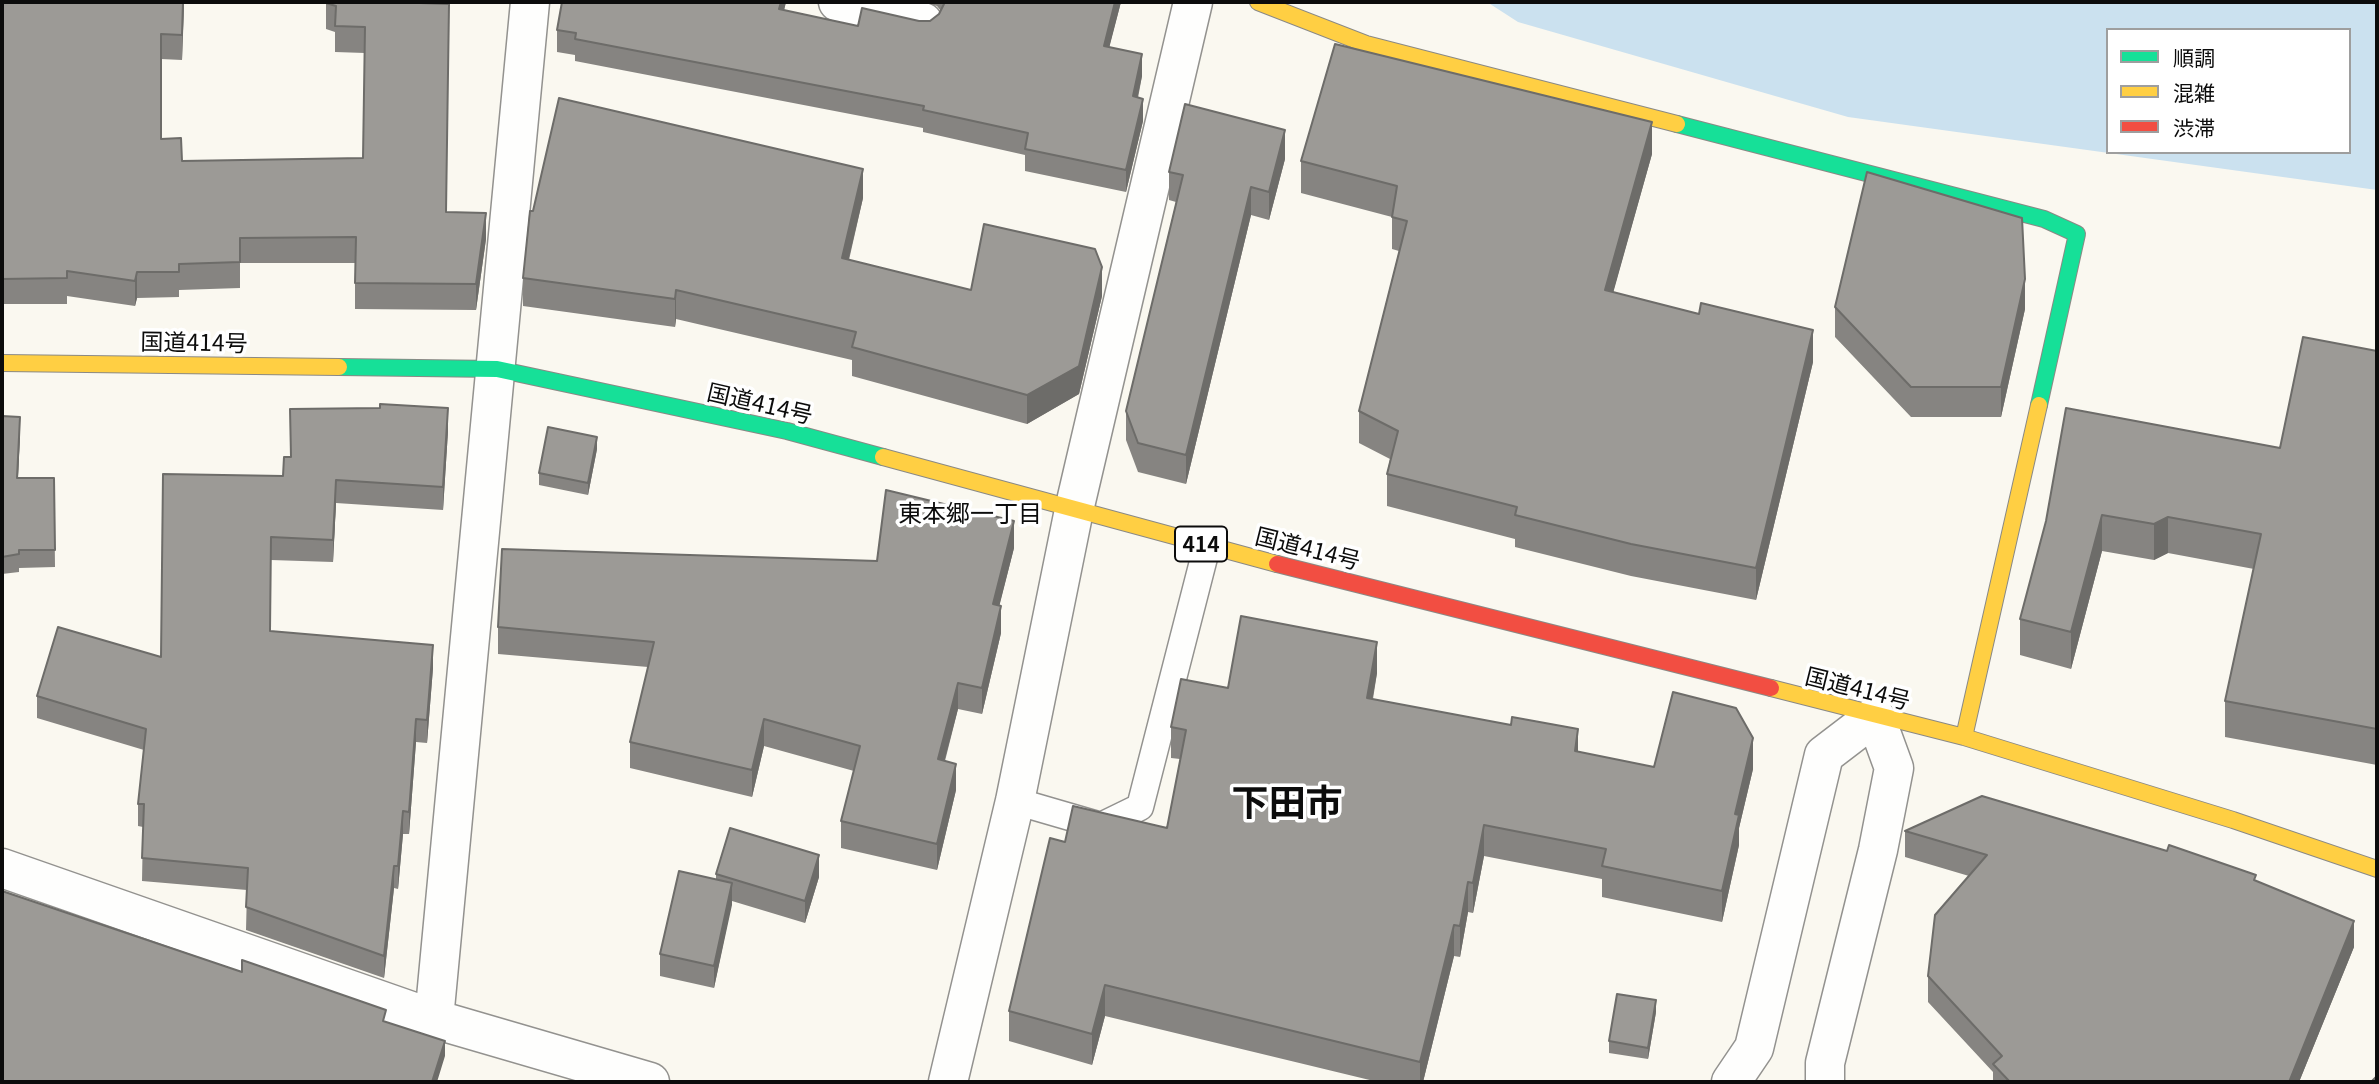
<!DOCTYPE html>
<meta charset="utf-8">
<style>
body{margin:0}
#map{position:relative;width:2379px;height:1084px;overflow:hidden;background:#faf8f0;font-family:Georgia,"Noto Sans JP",serif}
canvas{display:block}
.frame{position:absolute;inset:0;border:4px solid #0c0c0c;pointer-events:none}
.legend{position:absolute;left:2106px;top:28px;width:245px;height:126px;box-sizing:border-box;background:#fff;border:2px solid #9e9e9e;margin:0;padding:9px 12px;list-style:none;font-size:21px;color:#0c0c0c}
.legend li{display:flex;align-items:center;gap:14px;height:35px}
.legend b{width:35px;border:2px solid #9e9e9e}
</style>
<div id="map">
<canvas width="2379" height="1084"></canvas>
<div class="frame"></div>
<ul class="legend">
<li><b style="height:9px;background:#16e098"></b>順調</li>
<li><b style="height:9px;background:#ffcf43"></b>混雑</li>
<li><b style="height:9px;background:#f24e42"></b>渋滞</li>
</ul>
</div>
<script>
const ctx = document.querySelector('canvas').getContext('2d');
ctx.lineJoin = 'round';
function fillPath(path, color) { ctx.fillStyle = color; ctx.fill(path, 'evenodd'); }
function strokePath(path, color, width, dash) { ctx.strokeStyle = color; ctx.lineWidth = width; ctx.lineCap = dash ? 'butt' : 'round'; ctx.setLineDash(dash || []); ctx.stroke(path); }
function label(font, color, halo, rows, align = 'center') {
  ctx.font = font + ' Georgia,"Noto Sans JP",serif'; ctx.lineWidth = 7; ctx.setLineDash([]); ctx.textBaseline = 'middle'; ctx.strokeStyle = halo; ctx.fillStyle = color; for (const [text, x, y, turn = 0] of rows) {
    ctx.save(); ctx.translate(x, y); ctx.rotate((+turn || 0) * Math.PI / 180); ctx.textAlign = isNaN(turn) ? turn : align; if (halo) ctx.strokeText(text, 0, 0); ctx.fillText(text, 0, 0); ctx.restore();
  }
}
const water = new Path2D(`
 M1487,2H2377V190L1848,117L1518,22ZM2108,30H2349V152H2108Z`);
const lane = new Path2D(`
 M1015,801L1101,826L1140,807L1207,546`);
const street = new Path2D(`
 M838,2L923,22
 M2,868L434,1019L650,1082
 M434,1019L530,2
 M948,1082L1015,801L1074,510L1193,2
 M1731,1082L1754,1048L1824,755L1875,716L1894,768L1878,850L1825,1063V1082`);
const fast = new Path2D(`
 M1677,124L2044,219L2077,234L2039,405
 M339,367L497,369L787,431L883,457`);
const slow = new Path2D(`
 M1258,2L1366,44L1677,124
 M2,363L339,367
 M883,457L1277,564
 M1771,688L1964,737L2233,820L2377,869
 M1964,737L2039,405`);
const jam = new Path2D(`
 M1277,564L1771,688`);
const wall = new Path2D(`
 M2,2H184L182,60L161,59V139L182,161L363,158L365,53L335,52V32L326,29V2H391L447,212L486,239L476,310L355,309V263H240V288L179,290V297L137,298L135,306L67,296V304H2Z
 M786,2L784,10L858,26L930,21L939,14L941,11L937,6L923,2H1121L1109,47L1142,76L1138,98L1143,121L1126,192L1025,171V155L923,132V128L575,61V55L557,52V30Z
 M1652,154L1613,292L1813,362L1756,600L1631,576L1515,547V539L1387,506V474L1390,459L1359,443V411L1399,251L1392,249V217L1301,193V161Z
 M1285,159L1269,220L1251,215L1186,484L1138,472L1126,440V411L1176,202L1169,200V172Z
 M863,198L849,260L971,290L1102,296L1079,394L1027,424L852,376V360L676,319L675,327L523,306V278Z
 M1835,307L2025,309L2001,417H1911L1835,337Z
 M2377,351V765L2225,737V701L2254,569L2168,553L2154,560L2102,551L2071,669L2020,655V619L2046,521L2280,448Z
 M290,409L448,431L443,510L336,503L333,562L271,560V631L433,668L427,743L416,742L409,834H403L398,889L394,888L384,978L246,930L247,890L142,881L143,827L138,826V804L144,750L37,718V696L161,657L283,476L290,457Z
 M2,416L20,434L18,478H54L55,567L19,568V572L2,574Z
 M597,449L588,495L539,485V473Z
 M1014,548L999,606L1001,633L982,714L958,709L945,761L956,790L937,870L841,848V821L854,771L764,746L752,797L630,768V742L648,667L498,654V627L877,561Z
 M1377,673L1373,699L1578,752L1654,767L1753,769L1739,828V845L1722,922L1602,897V879L1484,856L1473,913L1468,912L1460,957L1454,956L1423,1082H1378L1105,1016L1092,1065L1009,1041V1011L1065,842L1167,828L1180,759L1171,758V727L1228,688Z
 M1905,831L2256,881L2354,947L2299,1082H1993V1072L1928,1002V976L1969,876L1905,857Z
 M716,874L819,877L805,923L732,901L714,988L660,976V954L716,879Z
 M1656,1012L1648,1059L1609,1053V1041Z`);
const shadedWall = new Path2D(`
 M183,2H184L182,60V35Z
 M781,2H786L779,31V9Z
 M1115,2H1121L1104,68V46Z
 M1142,54V76L1133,118V96Z
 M1143,99V121L1126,192V170Z
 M1652,122V154L1605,322V290Z
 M1285,130V159L1269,220V192Z
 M863,169V198L842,287V258Z
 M1251,187V215L1186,484V455Z
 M486,213V239L476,310V284Z
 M1102,267V296L1079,394L1027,424V395Z
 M137,272V298L135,306V281Z
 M2025,279V309L2001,417V387Z
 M676,290V319L675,327V299Z
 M1813,330V362L1756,600V568Z
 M448,408V431L443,510V487Z
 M20,417V434L17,496V478Z
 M597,437V449L588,495V483Z
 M336,480V503L333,562V540Z
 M2102,515V551L2071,669V632Z
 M2168,517V553L2154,560V524Z
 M1014,521V548L993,631V604Z
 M1001,606V633L982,714V688Z
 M1377,642V673L1367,729V698Z
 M433,645V668L427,743V720Z
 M958,683V709L938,785V759Z
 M416,719V742L409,834V812Z
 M764,719V746L752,797V770Z
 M1578,729V760L1575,751Z
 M1753,738V769L1739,828V845L1722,922V891L1735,814Z
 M956,764V790L937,870V844Z
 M403,811V834L398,889V866Z
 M1484,825V856L1473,913V883Z
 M819,855V877L805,923V901Z
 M394,866V888L384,978V956Z
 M1468,882V912L1460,957V926Z
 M732,883V905L714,988V966Z
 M2354,921V947L2299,1082H2289Z
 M1454,925V956L1423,1082H1420V1062Z
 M1105,985V1016L1092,1065V1034Z
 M1656,1000V1012L1648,1059V1048Z
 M445,1041V1056L437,1082H432Z`);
const building = new Path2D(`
 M2,2H183L182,35L161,34V139L181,138L182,161L363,158L365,27L335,26L336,6L326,3V2H390L449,4L446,212L486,213L476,284L355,283L356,237L240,238V262L179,264V272H137L135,281L67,271V278L2,279Z
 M562,2H781L779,9L858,26L862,8L919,21H930L939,14L944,4V2H1115L1104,46L1142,54L1133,96L1143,99L1126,170L1025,149L1028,133L923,110L924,106L575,39L576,33L557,30Z
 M1335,44L1652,122L1605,290L1699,314L1701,303L1813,330L1756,568L1631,544L1515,515L1517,507L1387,474L1398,431L1359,411L1407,221L1392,217L1397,186L1301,161Z
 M559,98L863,169L842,258L971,290L984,224L1095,249L1102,267L1079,366L1027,395L852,347L856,332L676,290L675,299L523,278L530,211H533Z
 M1185,104L1285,130L1269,192L1251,187L1186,455L1138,443L1126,411L1183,175L1169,172Z
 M1867,172L2022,218L2025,279L2001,387H1911L1835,307Z
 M2303,337L2377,351V729L2225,701L2261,534L2168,517L2154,524L2102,515L2071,632L2020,619L2046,521L2066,408L2280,448Z
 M380,404L448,408L443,487L336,480L333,540L271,537L270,631L433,645L427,720L416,719L409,812L403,811L398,866H394L384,956L246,907L248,868L142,858L144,804H138L146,729L37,696L58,627L161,657L163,474L283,476L284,457H291L290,409L380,408Z
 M2,416L20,417L17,478H54L55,550H19V554L2,557Z
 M548,427L597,437L588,483L539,473Z
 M886,490L1014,521L993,604L1001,606L982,688L958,683L938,759L956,764L937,844L841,821L860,746L764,719L752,770L630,742L654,642L498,627L502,549L877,561Z
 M1241,616L1377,642L1367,698L1511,725L1512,717L1578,729L1575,751L1654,767L1673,692L1736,708L1753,738L1735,814L1739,815L1722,891L1602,866L1606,849L1484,825L1473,883L1468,882L1460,926L1454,925L1420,1062L1105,985L1092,1034L1009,1011L1050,838L1065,842L1073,806L1167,828L1186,730L1171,727L1181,679L1228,688Z
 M1982,796L2167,851L2169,845L2256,875L2254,880L2354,921L2289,1082H2010L1993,1064L2002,1056L1928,976L1935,915L1987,855L1905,831Z
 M730,828L819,855L805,901L716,874Z
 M679,871L732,883L714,966L660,954Z
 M2,891L242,972V960L386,1010L383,1021L445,1041L432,1082H2Z
 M1617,994L1656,1000L1648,1048L1609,1041Z
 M2377,1076V1082H2371Z`);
const shields = [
 [1201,544,52]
];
const shieldNames = [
 ["414",1201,544]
];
const streetNames = [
 ["国道414号",194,342,1],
 ["国道414号",760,403,13],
 ["国道414号",1308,548,14],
 ["国道414号",1858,688,14]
];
const neighbourhoodNames = [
 ["東本郷一丁目",970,513]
];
const townNames = [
 ["下田市",1287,802]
];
fillPath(water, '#cbe1ef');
strokePath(lane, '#93928f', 29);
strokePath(street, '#93928f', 41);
strokePath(fast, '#8a8985', 18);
strokePath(slow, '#8a8985', 18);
strokePath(jam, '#8a8985', 18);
strokePath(lane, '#fefefd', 26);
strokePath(street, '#fefefd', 38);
strokePath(fast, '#16e098', 16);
strokePath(slow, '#ffcf43', 16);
strokePath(jam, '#f24e42', 16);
fillPath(wall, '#868481');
fillPath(shadedWall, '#6d6c69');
fillPath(building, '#9c9a96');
strokePath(building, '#6d6c69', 2);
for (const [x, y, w] of shields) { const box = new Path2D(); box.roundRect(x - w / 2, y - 17.5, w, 35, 5); ctx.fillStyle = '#fff'; ctx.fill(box); strokePath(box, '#0c0c0c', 2); }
label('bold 21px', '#0c0c0c', null, shieldNames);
label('23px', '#0c0c0c', '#fff', streetNames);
label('24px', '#0c0c0c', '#fff', neighbourhoodNames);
label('bold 37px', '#0c0c0c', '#fff', townNames);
</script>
